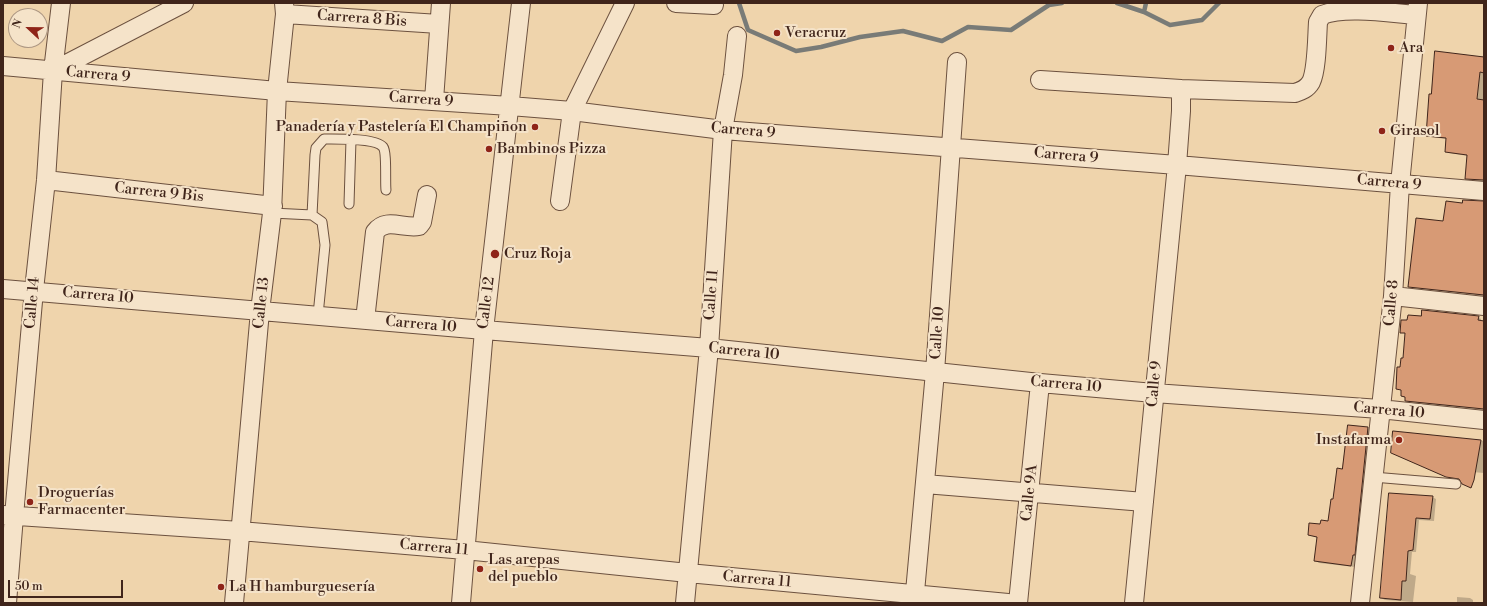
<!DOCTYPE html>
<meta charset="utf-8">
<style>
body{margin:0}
#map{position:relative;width:1487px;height:606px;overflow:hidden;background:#efd4ac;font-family:"Libre Bodoni",serif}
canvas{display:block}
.frame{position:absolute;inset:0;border:4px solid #40251b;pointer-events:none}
.north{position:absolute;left:8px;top:8px;width:40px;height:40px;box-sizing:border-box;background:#f5e3c9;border:1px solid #ad9783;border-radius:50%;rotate:292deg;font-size:11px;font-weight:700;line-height:16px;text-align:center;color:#40251b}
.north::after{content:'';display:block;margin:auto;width:14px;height:18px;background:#8f2418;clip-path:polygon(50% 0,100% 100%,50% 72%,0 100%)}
.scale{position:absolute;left:8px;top:580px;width:115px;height:18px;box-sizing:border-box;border:2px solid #40251b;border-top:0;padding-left:5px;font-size:12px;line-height:14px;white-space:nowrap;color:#40251b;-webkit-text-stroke:3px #f5e3c9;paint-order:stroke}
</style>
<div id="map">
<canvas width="1487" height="606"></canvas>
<div class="frame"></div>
<div class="north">N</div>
<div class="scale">50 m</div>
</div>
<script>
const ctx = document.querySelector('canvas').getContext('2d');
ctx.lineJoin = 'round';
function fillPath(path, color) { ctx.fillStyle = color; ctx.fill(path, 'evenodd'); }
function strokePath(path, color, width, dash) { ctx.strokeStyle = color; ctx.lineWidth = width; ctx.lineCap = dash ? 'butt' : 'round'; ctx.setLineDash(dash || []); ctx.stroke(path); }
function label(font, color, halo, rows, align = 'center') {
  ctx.font = font + ' "Libre Bodoni",serif'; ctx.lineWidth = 4; ctx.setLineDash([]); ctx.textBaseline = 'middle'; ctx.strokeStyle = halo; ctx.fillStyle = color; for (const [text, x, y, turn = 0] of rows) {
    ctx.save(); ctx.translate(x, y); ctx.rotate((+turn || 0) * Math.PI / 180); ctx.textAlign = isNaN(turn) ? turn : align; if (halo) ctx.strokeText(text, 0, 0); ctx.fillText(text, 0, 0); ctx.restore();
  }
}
const shadow = new Path2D(`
 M1484,58V182L1469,180L1466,178L1468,156L1449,153L1446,151L1447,139L1430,137L1427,135Z
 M1484,202V296L1413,288L1410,287L1444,222L1463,204Z
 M1478,317L1481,319V321L1484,322V410L1409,402L1406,401V398L1402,396V391L1397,388L1404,359L1406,334L1401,332Z
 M1349,426L1368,428L1372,431L1355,567L1319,563L1315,560L1318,538L1309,535L1321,525L1329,522L1343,470Z
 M1394,432L1484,441V473L1426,468Z
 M1390,494L1432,497L1436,499L1434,521L1419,520L1416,552H1412L1410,574L1416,576L1413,602L1385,600L1381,598Z
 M1457,597L1470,598L1473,600V603H1457Z`);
const stream = new Path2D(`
 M739,3L748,30L796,51L821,47L860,37L903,31L942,41L968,27L1011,30L1049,5L1062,3
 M1117,3L1144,12L1146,3
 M1144,12L1170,25L1202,20L1219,3`);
const building = new Path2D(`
 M1435,51L1484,57V73L1480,72L1477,99L1484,100V180L1465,179L1467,155L1445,152L1446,138L1426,136L1429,94H1431Z
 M1463,200L1484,201V295L1408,287L1416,218L1443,221L1446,201L1462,203Z
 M1422,310L1479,316L1478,320L1484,321V409L1405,401V397L1401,396V390L1396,389L1397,367H1400L1401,358H1403L1405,333H1400L1401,320H1407L1408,315L1421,316Z
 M1348,425L1368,427L1355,555H1353L1351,566L1314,561L1317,537L1308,535L1309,523L1320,524L1321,520L1328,521L1331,499H1333L1337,468L1342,469Z
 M1393,431L1481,440L1474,480L1471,488L1462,484L1459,479L1446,477L1391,453Z
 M1389,493L1433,496L1430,519L1416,518L1413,550L1408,551L1406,581H1402L1401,600L1380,598Z`);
const lane = new Path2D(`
 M349,204L351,140
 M272,213L312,215L322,222L325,245L318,315
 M312,215L315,155L316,148L324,139C336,139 376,138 383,147C387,152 385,182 386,190
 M1373,477L1456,484`);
const street = new Path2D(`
 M676,3L714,5
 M285,14L439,24
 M3,66L277,91L510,106L572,111L723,130L1177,165L1484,191
 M53,71L184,3
 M1040,80L1181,89V111L1177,165L1134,603
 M1181,89L1295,93C1301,91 1307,89 1311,82C1317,70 1317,37 1318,22L1322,15C1345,6 1390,13 1416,15
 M434,100L441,3
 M46,180L273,206
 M560,201L572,111L625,3
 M3,289L484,330L709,348L1040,383L1154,393L1380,409L1484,420
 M1393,296L1484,306
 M365,320L375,232C386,217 403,229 419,226L422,222L427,195
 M925,484L1144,502
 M3,515L240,531L465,550L688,573L1008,603
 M7,603L14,516L34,290L46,180L53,71L61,3
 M234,603L260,311L272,213L277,91L285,14L284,3
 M461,603L484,330L521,3
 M685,603L709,348L723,130L733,75L737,36
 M914,603L935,372L957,62
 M1018,603L1040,383
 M1360,603L1393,296L1400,184L1418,3`);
const markers = [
 [777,33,4,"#8f2418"],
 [1391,48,4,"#8f2418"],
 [535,127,4,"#8f2418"],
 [1382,131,4,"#8f2418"],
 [489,149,4,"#8f2418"],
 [495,254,5,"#8f2418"],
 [1399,440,4,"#8f2418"],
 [30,502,4,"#8f2418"],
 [480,569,4,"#8f2418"],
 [221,587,4,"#8f2418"]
];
const streetNames = [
 ["Carrera 8 Bis",362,19,4],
 ["Carrera 9",98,75,5],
 ["Carrera 9",421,100,4],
 ["Carrera 9",743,131,5],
 ["Carrera 9",1066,156,5],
 ["Carrera 9",1389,183,5],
 ["Carrera 9 Bis",159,193,6],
 ["Calle 11",712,295,-86],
 ["Carrera 10",98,296,5],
 ["Calle 14",33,303,-85],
 ["Calle 13",262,303,-84],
 ["Calle 12",487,303,-83],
 ["Calle 8",1392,303,-85],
 ["Carrera 10",421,325,5],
 ["Calle 10",938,333,-86],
 ["Carrera 10",744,352,6],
 ["Calle 9",1155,384,-85],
 ["Carrera 10",1066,385,5],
 ["Carrera 10",1389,411,5],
 ["Calle 9A",1030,493,-84],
 ["Carrera 11",434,548,5],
 ["Carrera 11",757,580,5]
];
const poiNames = [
 ["Veracruz",785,33],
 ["Ara",1399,48],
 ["Panadería y Pastelería El Champiñon",527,127,"right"],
 ["Girasol",1390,131],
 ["Bambinos Pizza",497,149],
 ["Cruz Roja",504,254],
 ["Instafarma",1391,440,"right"],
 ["Droguerías",38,493],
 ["Farmacenter",38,510],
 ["Las arepas",488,560],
 ["del pueblo",488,577],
 ["La H hamburguesería",229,587]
];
fillPath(shadow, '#0003');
strokePath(stream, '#797b77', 4.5);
fillPath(building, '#d79a75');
strokePath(building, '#40251b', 1);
strokePath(lane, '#6c513f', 11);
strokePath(street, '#6c513f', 20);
strokePath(lane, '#f5e3c9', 9);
strokePath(street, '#f5e3c9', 18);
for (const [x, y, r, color] of markers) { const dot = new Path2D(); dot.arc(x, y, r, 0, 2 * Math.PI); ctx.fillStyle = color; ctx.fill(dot); strokePath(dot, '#f5e3c9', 1.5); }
label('15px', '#40251b', '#f5e3c9', streetNames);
label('15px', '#40251b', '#f5e3c9', poiNames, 'left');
</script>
